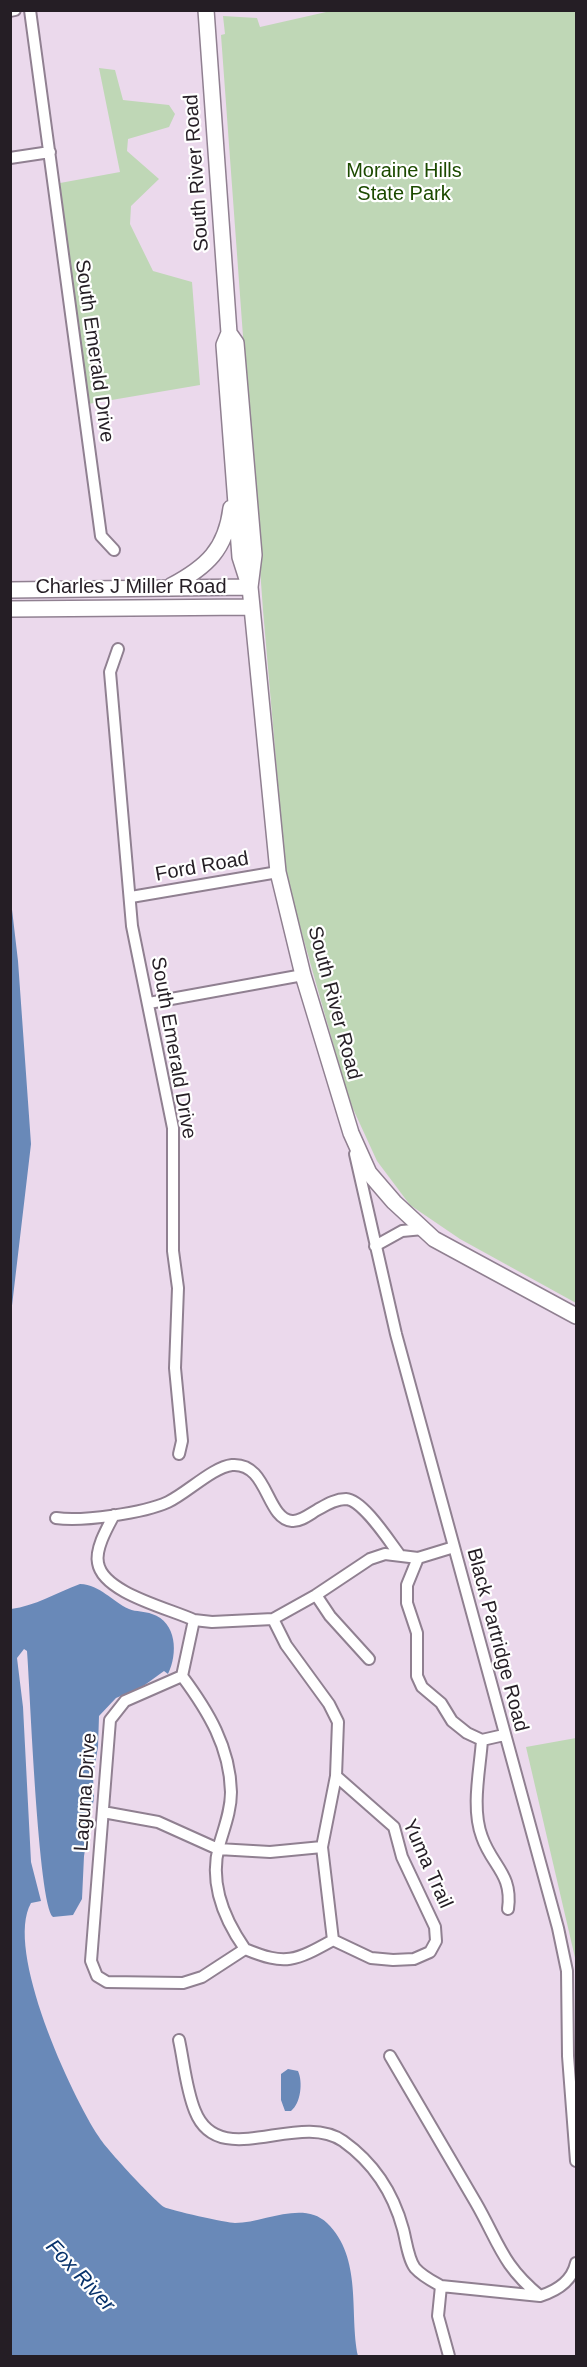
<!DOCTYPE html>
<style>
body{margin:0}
#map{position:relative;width:587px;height:2367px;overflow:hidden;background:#ebd9ec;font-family:Arial,sans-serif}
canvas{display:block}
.frame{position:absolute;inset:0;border:12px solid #251e25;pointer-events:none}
</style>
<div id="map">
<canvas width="587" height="2367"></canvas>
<div class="frame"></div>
</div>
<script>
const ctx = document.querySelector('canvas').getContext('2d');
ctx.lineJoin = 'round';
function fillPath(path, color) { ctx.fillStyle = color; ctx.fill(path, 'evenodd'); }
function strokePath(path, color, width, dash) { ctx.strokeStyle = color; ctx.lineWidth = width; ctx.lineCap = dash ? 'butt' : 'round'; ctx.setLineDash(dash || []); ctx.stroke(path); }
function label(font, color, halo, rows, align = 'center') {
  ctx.font = font + ' Arial,sans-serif'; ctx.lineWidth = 4.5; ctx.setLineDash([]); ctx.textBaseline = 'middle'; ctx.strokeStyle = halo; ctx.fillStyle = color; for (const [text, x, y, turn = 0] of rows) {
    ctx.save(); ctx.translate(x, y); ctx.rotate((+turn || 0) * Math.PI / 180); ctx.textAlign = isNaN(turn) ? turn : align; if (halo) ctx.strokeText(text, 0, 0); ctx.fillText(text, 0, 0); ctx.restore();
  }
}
const green = new Path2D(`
 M335,10L576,11V1303L460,1239L410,1205L377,1161L349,1100L286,877L263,610L221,35L225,34L223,16L257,18L260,27Z
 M99,68L115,70L123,100L169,105L175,114L169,127L128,139L127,151L159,179L131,206L130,224L153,271L192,282L200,385L88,404L60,183L120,172Z
 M576,1738V1962L526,1747Z`);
const water = new Path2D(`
 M11,901L18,961L31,1144L11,1314Z
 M80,1584C101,1585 111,1601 129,1609C136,1612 145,1611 152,1614C177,1622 178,1654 168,1674L164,1671L142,1687L116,1698L99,1716L98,1747L93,1775L94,1798L84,1856L82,1899L73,1915L53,1917C38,1904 30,1687 27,1651L24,1649L17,1658L23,1707L31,1862L41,1901L31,1903C4,1950 71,2095 99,2137C106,2149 154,2200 164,2207C169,2210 228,2223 235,2223C264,2223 303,2200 327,2223C363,2258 349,2313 358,2356H11V1609C35,1606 56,1593 80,1584Z
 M288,2069L298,2071C303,2082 301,2103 291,2111H285L281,2100V2074Z`);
const street = new Path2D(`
 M30,10L101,536L114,550
 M10,11L15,10
 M10,158L50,152
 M118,649L110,672L132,926L173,1128V1251L178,1288L175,1368L182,1441L179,1454
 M131,897L278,872
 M149,1003L303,975
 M355,1154L396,1334L558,1928L567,1971L568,2056L576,2161
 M375,1246L402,1231L423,1229
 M114,1515C107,1528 95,1549 98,1563C103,1593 168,1608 194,1620L182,1676L125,1701L110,1720L91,1961L97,1976L107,1982L183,1983L202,1977L245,1949
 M56,1518C82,1522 144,1513 168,1502C187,1493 213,1467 232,1465C268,1462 266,1519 292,1521C300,1522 310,1514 317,1510C326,1505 335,1499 346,1499C363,1500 389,1541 399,1554
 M418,1558L407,1585V1603L417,1633V1676L422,1687L441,1703L452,1721L467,1733L482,1740C480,1770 471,1808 482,1837C492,1866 513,1874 508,1909
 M316,1595L330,1616L369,1659
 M273,1619L286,1645L329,1704L338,1722L336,1776L322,1847L333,1940
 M194,1620L212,1622L273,1619L316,1595L370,1559L385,1554L418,1558L454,1547
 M182,1676C208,1711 230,1747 231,1792C231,1811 224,1828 219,1846C209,1883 224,1919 245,1949
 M482,1740L504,1735
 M103,1812L158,1822L218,1849L270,1852L322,1847
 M333,1940L371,1958L393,1960L414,1959L430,1952L436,1941L435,1927L402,1857L394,1827L336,1776
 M245,1949C286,1966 295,1961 333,1940
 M179,2040C184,2063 186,2089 195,2111C219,2172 298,2110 343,2141C374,2163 393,2192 403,2229C406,2240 408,2259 415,2268C422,2276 432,2281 441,2286L438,2316L449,2356
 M390,2056C419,2105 447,2154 476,2203C499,2243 502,2265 540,2296
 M441,2286L540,2296C556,2291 572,2281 576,2263`);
const secondary = new Path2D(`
 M206,10L229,333L224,345L240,557L248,582
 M229,333L236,343L254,555L250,587L278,872L303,975L351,1133L369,1173L394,1202L434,1239L576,1316
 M171,586C207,567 226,549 231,508
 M10,590L250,587
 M10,609L252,607`);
const parkNames = [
 ["Moraine Hills",404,171],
 ["State Park",404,194]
];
const streetNames = [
 ["South River Road",197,173,-94],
 ["South Emerald Drive",94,351,82],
 ["Charles J Miller Road",131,587],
 ["Ford Road",202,867,-10],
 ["South River Road",334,1003,75],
 ["South Emerald Drive",173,1048,80],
 ["Black Partridge Road",497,1640,75],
 ["Laguna Drive",86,1792,-86],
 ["Yuma Trail",427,1864,66]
];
const waterNames = [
 ["Fox River",80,2276,47]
];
fillPath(green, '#bfd7b6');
fillPath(water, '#6989b8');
strokePath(street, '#908091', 14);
strokePath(secondary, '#908091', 18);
strokePath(street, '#fff', 10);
strokePath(secondary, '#fff', 15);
label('20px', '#1c4a00', '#fff', parkNames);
label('20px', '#251e25', '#fff', streetNames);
label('italic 21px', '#07326b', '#fff', waterNames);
</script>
